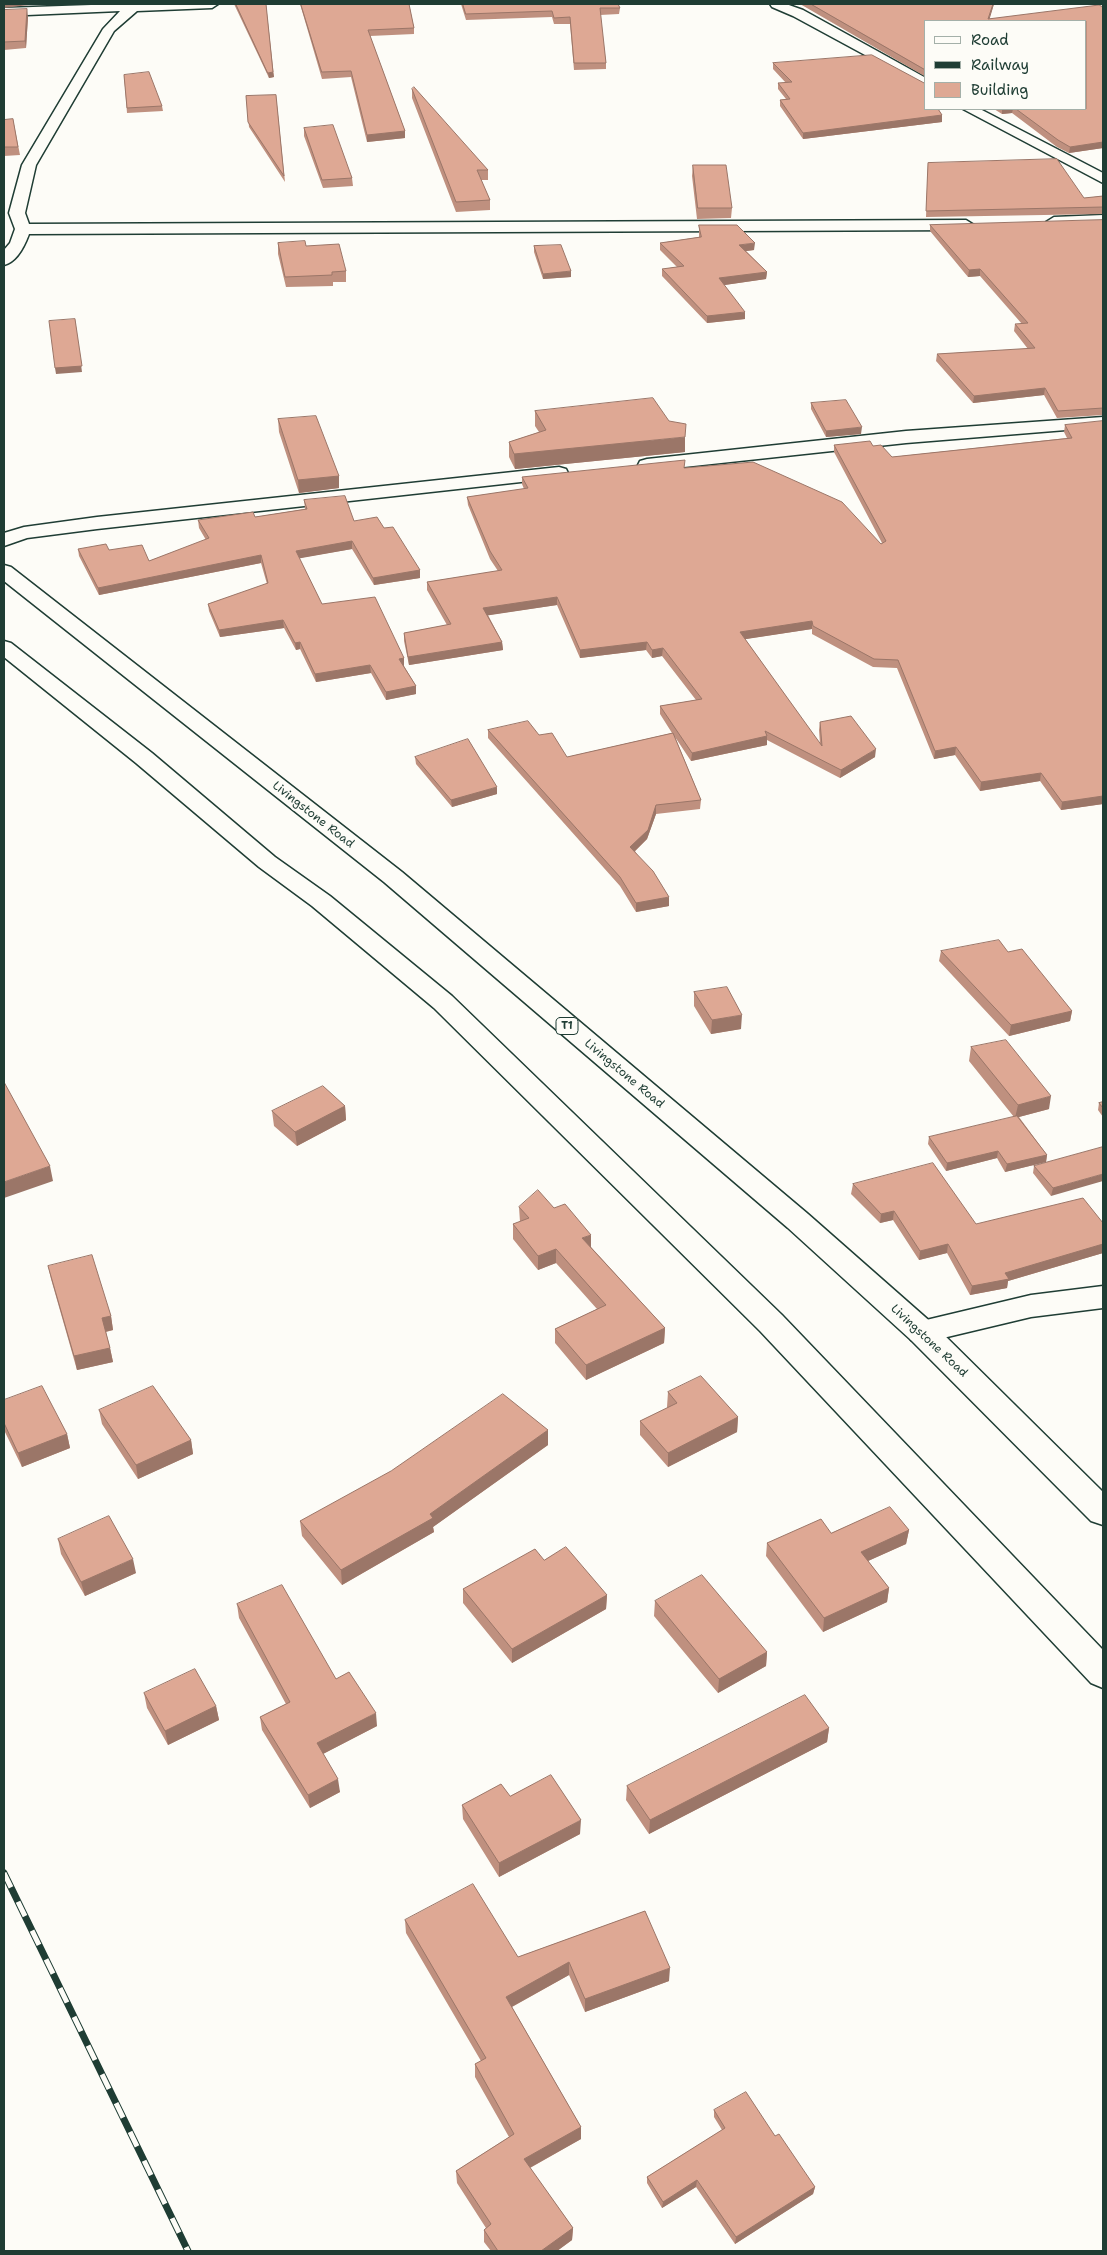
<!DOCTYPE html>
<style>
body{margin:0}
#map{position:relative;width:1107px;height:2255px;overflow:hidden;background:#fdfcf7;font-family:"Shantell Sans",sans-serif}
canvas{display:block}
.frame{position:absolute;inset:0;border:5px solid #1f3d34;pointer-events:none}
.legend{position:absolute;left:924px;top:20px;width:162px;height:90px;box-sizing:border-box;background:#fdfcf7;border:1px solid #a4b0a9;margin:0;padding:6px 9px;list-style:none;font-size:15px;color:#1f3d34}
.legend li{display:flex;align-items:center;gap:10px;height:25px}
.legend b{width:25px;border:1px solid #a4b0a9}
</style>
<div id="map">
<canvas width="1107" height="2255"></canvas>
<div class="frame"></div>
<ul class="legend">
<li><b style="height:6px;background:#fdfcf7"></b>Road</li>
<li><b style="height:6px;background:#1f3d34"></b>Railway</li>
<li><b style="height:14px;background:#dea894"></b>Building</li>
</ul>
</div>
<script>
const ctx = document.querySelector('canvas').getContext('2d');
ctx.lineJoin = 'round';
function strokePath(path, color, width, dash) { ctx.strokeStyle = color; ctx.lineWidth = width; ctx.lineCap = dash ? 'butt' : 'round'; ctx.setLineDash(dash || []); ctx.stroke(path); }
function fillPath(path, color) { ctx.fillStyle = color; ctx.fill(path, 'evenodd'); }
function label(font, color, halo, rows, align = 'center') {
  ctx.font = font + ' "Shantell Sans",sans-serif'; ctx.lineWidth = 4.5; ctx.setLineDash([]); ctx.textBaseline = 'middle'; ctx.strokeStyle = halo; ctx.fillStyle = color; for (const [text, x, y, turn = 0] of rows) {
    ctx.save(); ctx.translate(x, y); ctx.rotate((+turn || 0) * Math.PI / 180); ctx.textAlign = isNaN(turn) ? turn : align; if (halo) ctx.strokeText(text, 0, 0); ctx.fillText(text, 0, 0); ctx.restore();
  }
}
const minor = new Path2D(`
 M120,4H218L212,8L137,11L114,31L36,165L25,213L29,224L966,220L974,225L966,230L29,234C25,245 17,262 4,265V250L10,243L15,229L9,213L22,165L103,29L120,11L4,16V8Z
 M770,4H786L803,10L926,78V88L793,16L772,7Z
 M963,109H980L1103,173V183Z
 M1103,215V225L1054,227L1046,222L1054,217Z
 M1103,417V427L906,443L647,471L640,469L638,465L640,461L647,459L906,431Z
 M559,467L566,469L568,473L566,477L97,529L27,538L4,546V533L24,527L97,517Z
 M4,641L11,643L152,753L275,857L330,896L452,996L782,1315L1103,1650V1688L1091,1683L760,1331L434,1008L312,906L259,867L136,763L4,657Z
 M1103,1286V1308L1031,1317L922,1343L911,1340L907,1332L911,1324L922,1321L1031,1295Z`);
const trunk = new Path2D(`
 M4,565L11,567L402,872L808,1214L933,1324L1103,1492V1525L1091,1521L911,1340L788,1228L384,882L4,581Z`);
const rail = new Path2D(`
 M4,1873L188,2251`);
const wall = new Path2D(`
 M234,4H266L274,77L269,78Z
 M300,4H409L414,28V34L370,36L405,131V138L367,142L351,77L322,79Z
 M461,4H618L620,8L619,14L600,15L606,63V69L574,70L570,24H554L552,17L466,20Z
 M800,4H994L989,19L1103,7V148L1069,153L1057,147L1012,113L1002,114L994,109H1086L926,21V77Z
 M4,10L28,17L26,48L4,50Z
 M773,63L926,109H949L939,110L942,115V122L803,139L780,106V100L786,99L778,89V83H786L773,69Z
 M124,75L162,106L163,111L127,113Z
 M412,89L488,170V180H481L490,200V210L456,212L412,98Z
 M276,95L285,182L249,127L246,96Z
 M13,119L20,155L4,156V120Z
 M304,128L352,178L353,186L323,188L304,136Z
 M928,163L1084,198L1103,196V214L926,217Z
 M693,165L732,208L731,218L697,219L692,176Z
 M1103,220V415L1057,418L1044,395L973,403L936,361L937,354L1028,349L1014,331L1015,324H1022L980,276L968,277L930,231V225Z
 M699,225L754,250L746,251L767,272L766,279L724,285L745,319L707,323L662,276V269L677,267L660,250V243L699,237Z
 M278,243L306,246L346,271V282H333V286L286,287L278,254Z
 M534,246L571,277L543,279L534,252Z
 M811,403L861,434L826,437L811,409Z
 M535,411L685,452L515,469L509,457V442L539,432L535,426Z
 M278,419L339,476V488L299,493L279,432Z
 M1103,421V804L1061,810L1040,781L980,791L955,755L934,759L897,668L873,667L812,634V629L745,639L820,744L819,730L820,722L875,757L840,778L767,740V745L691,761L675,737L701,800L700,809L656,814L647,839L635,851L669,906L636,912L620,886L488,738V730L539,735L567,757L672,733L660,714V706L696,700L662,656L652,658L646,650L580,658L557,605L488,615L502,642L503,650L409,665L404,641V633L447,625L427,590V582L498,571L490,559L468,505L467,497L524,489L522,484V477L684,468L881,544L882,543L834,452V445L873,446L892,457L1067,438L1064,432L1065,425Z
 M304,500L354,521L384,528L420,570V578L374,585L352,549L299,558L322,604L404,658V666L416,686V694L386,700L371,673L316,682L300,649L296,650L284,628L220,637L209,611L208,604L267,584L261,563L99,595L79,556L78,549L109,550L149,561L206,540L199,528L198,520L255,517L305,509Z
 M415,757L497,794L452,807L416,764Z
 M941,951L1008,952L1072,1011L1070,1021L1009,1036L939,961Z
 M694,992L741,1029L711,1034L694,1006Z
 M971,1047L1049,1109L1019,1117L1047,1155L1046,1162L1005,1172L997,1158L946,1171L928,1144L929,1137L1014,1117L969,1061Z
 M1103,1102V1117L1098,1110L1099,1103Z
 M345,1106L346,1120L297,1146L274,1126L272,1111Z
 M1103,1147L1051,1196L1033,1173L1034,1166Z
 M853,1184L976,1224L1103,1223V1253L1008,1281L1007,1288L970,1295L947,1253L919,1260L893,1220L880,1223L851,1194Z
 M519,1207L591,1247L665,1328L664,1343L586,1380L555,1343V1329L597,1309L556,1263L538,1270L513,1239V1224L520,1222Z
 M48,1266L111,1316L113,1330L106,1332L110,1348L113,1362L77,1370L51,1279Z
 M668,1392L738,1417L737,1432L668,1467L640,1435V1421L668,1408L667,1407Z
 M4,1400L67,1434L70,1448L22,1467L4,1430Z
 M99,1410L191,1440L193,1454L138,1479L102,1424Z
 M548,1430V1445L433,1527L434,1532L342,1585L302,1536L300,1521Z
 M909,1530L906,1544L868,1561L889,1588L887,1602L823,1632L766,1556L767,1543L831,1533Z
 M58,1539L136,1573L85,1596L61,1554Z
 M544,1560L607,1595L606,1609L512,1663L463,1603V1589Z
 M655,1601L767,1652L766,1666L718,1693L654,1616Z
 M237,1604L336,1679L377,1726L323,1754L340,1792L310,1808L262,1730L260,1717L286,1704L239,1618Z
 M144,1693L216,1706L219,1720L168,1745L147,1708Z
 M829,1728L827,1742L649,1834L626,1800L627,1786Z
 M510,1796L580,1834L499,1877L463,1819L462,1805Z
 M645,1911L669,1981L585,2012L569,1975L512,2007L581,2127V2139L530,2168L573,2228L572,2240L557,2251H491L484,2242V2230L486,2228L457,2183L456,2171L509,2137L475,2077V2064L481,2061L406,1933L405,1920L518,1957Z
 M714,2110L775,2136L815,2187L813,2194L735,2244L696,2187L662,2208L647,2183V2177L722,2130L714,2117Z`);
const shadedWall = new Path2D(`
 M4,4H29V5L4,8Z
 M993,4H994L989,21H988Z
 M27,9L28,17L26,48L25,41Z
 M273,72L274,77L269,78L268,73Z
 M1002,109H1013L1012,113L1002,114Z
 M942,115V122L803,139V133Z
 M405,131V138L367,142V135Z
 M1103,142V148L1069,153L1070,147Z
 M755,243L754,250L739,252V245Z
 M980,269V276L968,277L969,270Z
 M571,271V277L543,279V274Z
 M767,272L766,279L718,286L719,278Z
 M745,312V319L707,323V316Z
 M75,319L82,372L56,374L55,368Z
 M1045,388L1044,395L973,403L974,396Z
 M862,427L861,434L826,437V431Z
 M685,437V452L515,469L514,454Z
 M339,476V488L299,493L298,480Z
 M352,541V549L296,559V551Z
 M261,555V563L99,595L98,588Z
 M420,570V578L374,585L373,578Z
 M557,597V605L484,616L483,608Z
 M283,620L284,628L220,637L219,630Z
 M812,621V629L740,640V632Z
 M300,642V649L296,650L295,643Z
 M502,642L503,650L409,665L408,657Z
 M647,642L646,650L580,658V650Z
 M663,648L662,656L652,658V650Z
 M404,658V666L400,667L399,659Z
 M370,665L371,673L316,682L315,674Z
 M416,686V694L386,700V692Z
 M767,736V745L691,761L692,753Z
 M956,747L955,755L934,759L935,751Z
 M876,749L875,757L840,778L841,770Z
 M1041,773L1040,781L980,791L981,782Z
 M497,787V794L452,807L451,800Z
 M1103,796V804L1061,810L1062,802Z
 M656,805V814L647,839L630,856V847Z
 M669,897V906L636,912V903Z
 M1072,1011L1070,1021L1009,1036L1011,1025Z
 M742,1015L741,1029L711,1034L712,1020Z
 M1051,1096L1049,1109L1015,1118L1018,1105Z
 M345,1106L346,1120L297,1146L295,1132Z
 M998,1151L997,1158L946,1171L947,1163Z
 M1047,1155L1046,1162L1005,1172L1007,1164Z
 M50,1166L53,1181L4,1198V1182Z
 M1103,1174V1181L1051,1196L1053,1188Z
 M894,1211L893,1220L880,1223L881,1214Z
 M591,1235V1249L582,1238Z
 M948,1244L947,1253L919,1260L920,1251Z
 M1103,1244V1253L1008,1281L1007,1288L970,1295L972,1286L1005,1273Z
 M556,1249V1263L538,1270V1256Z
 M111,1316L113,1330L104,1332L102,1318Z
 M665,1328L664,1343L586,1380V1365Z
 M110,1348L113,1362L77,1370L74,1356Z
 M738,1417L737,1432L668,1467V1453Z
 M548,1430V1445L433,1527L434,1532L342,1585L341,1570L430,1514Z
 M67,1434L70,1448L22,1467L18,1453Z
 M191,1440L193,1454L138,1479L136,1465Z
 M909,1530L906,1544L859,1565L861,1552Z
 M133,1559L136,1573L85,1596L81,1582Z
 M889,1588L887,1602L823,1632L824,1618Z
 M607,1595L606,1609L512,1663V1649Z
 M767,1652L766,1666L718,1693L719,1679Z
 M216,1706L219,1720L168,1745L165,1731Z
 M376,1713L377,1726L319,1756L317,1743Z
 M829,1728L827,1742L649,1834L650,1820Z
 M338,1779L340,1792L310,1808L308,1795Z
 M581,1820L580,1834L499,1877V1863Z
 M569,1962V1975L506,2010V1997Z
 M670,1968L669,1981L585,2012V1999Z
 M581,2127V2139L524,2171V2159Z
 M697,2180L696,2187L662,2208L663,2202Z
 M815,2187L813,2194L735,2244L736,2237Z
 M573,2228L572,2240L557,2251H541Z`);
const building = new Path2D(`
 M236,4H266L273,72L268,73Z
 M301,4H409L414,28L368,30L405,131L367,135L351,71L322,72Z
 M463,4H618L620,8H600L606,63H574L570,17L554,18L552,11L466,14Z
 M811,4H993L988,19L1099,5L1103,7V142L1070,147L1058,140L1016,109H1086V21H926V70Z
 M27,9L25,41L4,42V10Z
 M872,55L926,84V109H938L942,115L803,133L780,100L790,99L778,83L792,82L773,63Z
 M149,72L162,106L127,108L124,75Z
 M414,87L488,170H477L490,200L456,202L412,89Z
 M276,95L284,176L248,122L246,96Z
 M13,119L18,147H4V120Z
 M333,125L352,178L322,180L304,128Z
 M1057,159L1084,198L1103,196V207L926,211L928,163Z
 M693,165H726L732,208H698Z
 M1103,220V408L1058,411L1045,388L974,396L937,354L1035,348L1015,324L1028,323L980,269L969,270L930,225Z
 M699,225H737L755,243L739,245L767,272L719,278L745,312L707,316L662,269L684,266L660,243L701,237Z
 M305,241L306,246L339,244L346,271L332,272V275L285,277L278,243Z
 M561,245L571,271L543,274L534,246Z
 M75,319L82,366L55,368L49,321Z
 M653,398L669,421L686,424L685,437L514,454L509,442L546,430L535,411Z
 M846,400L862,427L826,431L811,403Z
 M316,416L339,476L298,480L278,419Z
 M1103,421V796L1062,802L1041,773L981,782L956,747L935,751L898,660L874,659L813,626L812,621L740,632L822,746L820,722L851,716L876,749L841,770L765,731L767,736L692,753L660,706L702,699L663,648L652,650L647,642L580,650L557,597L483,608L502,642L408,657L404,633L451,624L427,582L502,570L490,551L467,497L528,488L522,477L685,460L684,468L753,462L842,502L881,544L886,541L834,445L870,441L873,446L881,445L892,457L1072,438L1065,425Z
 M345,496L354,521L377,517L384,528L393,527L420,570L373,578L352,541L296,551L322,604L375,597L404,658L399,659L416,686L386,692L370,665L315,674L300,642L295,643L283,620L219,630L208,604L268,583L261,555L98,588L78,549L106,544L109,550L142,545L149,561L209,538L198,520L253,512L255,517L307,509L304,500Z
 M528,721L539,735L552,733L567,757L673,733L701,800L656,805L648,830L630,847L653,871L669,897L636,903L620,877L488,730Z
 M468,739L497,787L451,800L415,757Z
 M999,940L1008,952L1022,949L1072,1011L1011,1025L941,951Z
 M727,987L742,1015L712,1020L694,992Z
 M1006,1040L1051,1096L1018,1105L971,1047Z
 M4,1082L50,1166L4,1182Z
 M323,1086L345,1106L295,1132L272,1111Z
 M1103,1102V1108L1099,1103Z
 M1017,1116L1047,1155L1007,1164L998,1151L947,1163L929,1137Z
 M1103,1147V1174L1053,1188L1034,1166Z
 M933,1163L976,1224L1083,1198L1103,1223V1244L1005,1273L1009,1279L972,1286L948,1244L920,1251L894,1211L881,1214L853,1184Z
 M538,1190L554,1208L565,1204L591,1235L582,1238L665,1328L586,1365L555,1329L606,1305L556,1249L538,1256L513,1224L529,1218L519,1207Z
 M92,1255L111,1316L102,1318L110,1348L74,1356L48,1266Z
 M701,1376L738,1417L668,1453L640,1421L677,1403L668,1392Z
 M42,1386L67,1434L18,1453L4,1423V1400Z
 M153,1386L191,1440L136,1465L99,1410Z
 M503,1394L548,1430L430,1514L433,1518L341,1570L300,1521L391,1471Z
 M890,1507L909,1530L861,1552L889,1588L824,1618L767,1543L821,1519L831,1533Z
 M109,1516L133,1559L81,1582L58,1539Z
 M566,1547L607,1595L512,1649L463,1589L535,1549L544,1560Z
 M702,1575L767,1652L719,1679L655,1601Z
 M282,1585L336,1679L349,1672L376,1713L317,1743L338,1779L308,1795L260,1717L290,1702L237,1604Z
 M195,1669L216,1706L165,1731L144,1693Z
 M805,1695L829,1728L650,1820L627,1786Z
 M551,1775L581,1820L499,1863L462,1805L501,1784L510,1796Z
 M473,1884L518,1957L645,1911L670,1968L585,1999L569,1962L506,1997L581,2127L524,2159L573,2228L541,2251H498L484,2230L491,2224L456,2171L514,2134L475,2064L486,2058L405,1920Z
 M746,2092L775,2136L779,2134L815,2187L736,2237L697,2180L663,2202L647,2177L725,2128L714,2110Z`);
const shields = [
 [567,1026,22]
];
const shieldNames = [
 ["T1",567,1026]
];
const streetNames = [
 ["Livingstone Road",313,815,38],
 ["Livingstone Road",624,1074,40],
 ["Livingstone Road",929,1341,43]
];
strokePath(minor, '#1f3d34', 3);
strokePath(trunk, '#1f3d34', 3);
fillPath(minor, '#fdfcf7');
fillPath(trunk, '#fdfcf7');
strokePath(rail, '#1f3d34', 7);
strokePath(rail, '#fdfcf7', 5, [16]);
fillPath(wall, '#bf907f');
fillPath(shadedWall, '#9b7668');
fillPath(building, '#dea894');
strokePath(building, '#9b7668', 1);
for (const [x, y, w] of shields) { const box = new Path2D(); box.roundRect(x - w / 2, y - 8.5, w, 17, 4); ctx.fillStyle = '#fdfcf7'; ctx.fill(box); strokePath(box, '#1f3d34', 1); }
label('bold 11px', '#1f3d34', null, shieldNames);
label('12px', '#1f3d34', '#fdfcf7', streetNames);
</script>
